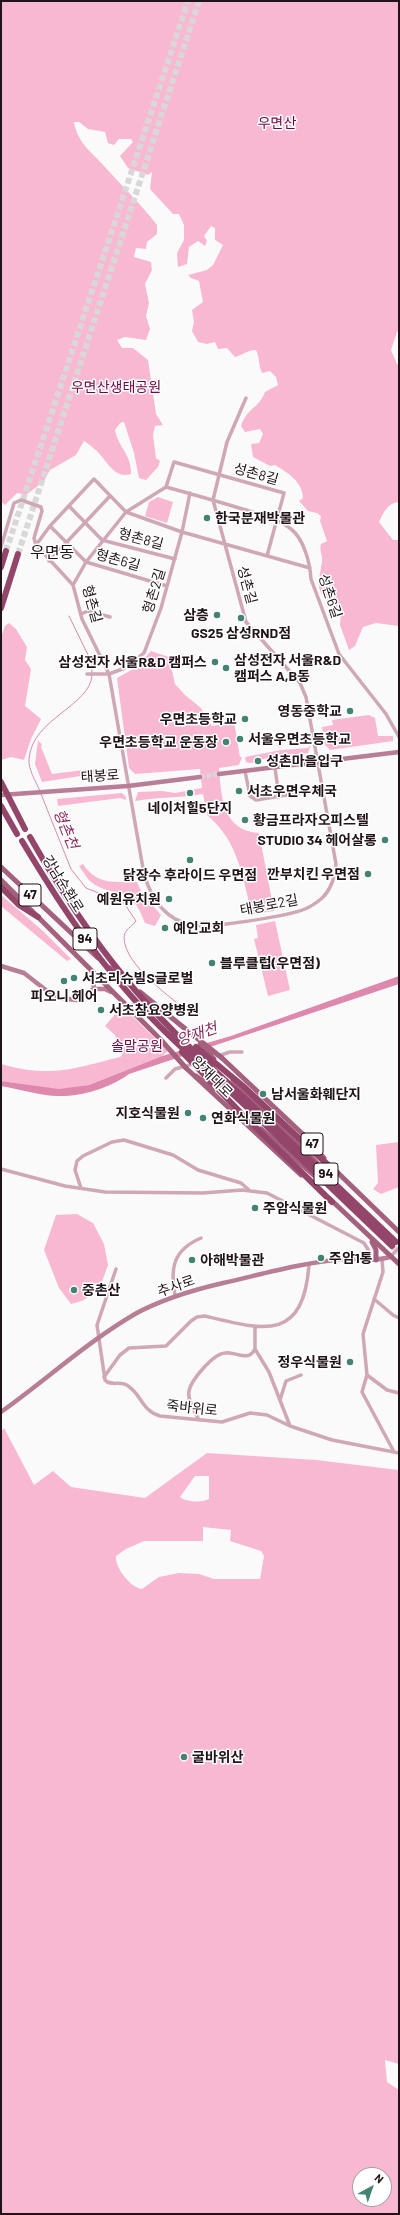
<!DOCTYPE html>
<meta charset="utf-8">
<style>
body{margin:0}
#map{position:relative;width:400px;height:2215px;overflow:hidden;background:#fafafa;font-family:Barlow,sans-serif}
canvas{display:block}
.frame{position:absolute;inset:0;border:2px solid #201319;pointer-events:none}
.north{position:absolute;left:352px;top:2167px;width:40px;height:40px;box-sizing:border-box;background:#fff;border:1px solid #a6a1a3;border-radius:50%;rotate:40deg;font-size:11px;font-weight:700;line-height:16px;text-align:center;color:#201319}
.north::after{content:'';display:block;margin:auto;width:14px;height:18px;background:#428373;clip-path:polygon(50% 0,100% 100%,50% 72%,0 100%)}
</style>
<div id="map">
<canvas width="400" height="2215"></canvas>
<div class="frame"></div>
<div class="north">N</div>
</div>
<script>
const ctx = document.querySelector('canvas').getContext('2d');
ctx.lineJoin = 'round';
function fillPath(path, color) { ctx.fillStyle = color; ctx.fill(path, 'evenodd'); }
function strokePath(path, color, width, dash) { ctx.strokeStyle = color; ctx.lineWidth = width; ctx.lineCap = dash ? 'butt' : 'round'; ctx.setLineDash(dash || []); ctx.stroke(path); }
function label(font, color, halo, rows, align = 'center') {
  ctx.font = font + ' Barlow,"Noto Sans KR",sans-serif'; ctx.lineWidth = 3; ctx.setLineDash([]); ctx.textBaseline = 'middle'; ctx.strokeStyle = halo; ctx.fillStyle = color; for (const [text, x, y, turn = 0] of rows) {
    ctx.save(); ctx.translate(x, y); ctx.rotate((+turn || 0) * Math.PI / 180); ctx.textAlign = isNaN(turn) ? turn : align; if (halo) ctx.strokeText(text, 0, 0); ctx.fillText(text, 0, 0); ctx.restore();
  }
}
const green = new Path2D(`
 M1,1H399V332H397L391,350L397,364H399V502C387,503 384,512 379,522L393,540H399V626L376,623L363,627L355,646L349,650L340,625L341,612C317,590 316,595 322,562C323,555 319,551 321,544L327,541L320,521L321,516L317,513L308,511L299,501L303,498C302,481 288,473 275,465L270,466L253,457L251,444L259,443L263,434L260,429L245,432L241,426C248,406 258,410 265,392L278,385L276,377L270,371L262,373C258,364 260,358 256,350C247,350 243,355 235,357L227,348L218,349L215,342L207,344L198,342L192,331L194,322L192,310L203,302L199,281L191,278L188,275L207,270L213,265L223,245L215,240V228L211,226L204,236L207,241L205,246L198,241L189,247L187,264L178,267L177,253L184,240V225L179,214H173L150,189L152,172L148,175L128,168L120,156L133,142L131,139H119L114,145L108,143L105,132L88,129L79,122H74C78,144 91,151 105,167C122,186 141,204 157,225V234L147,242L146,249L136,248L134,257L151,262L152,270L145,284L149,303L146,316L150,329L146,340L125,337L117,340L122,348H133L148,360L156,414L163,425L155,426L153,435L156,458L160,461L158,467L146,480L139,478L134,453L124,422L120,423L115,430C118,447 132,455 131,474C117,478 111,468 103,458C98,451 90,445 84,441L76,455L50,470L44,481L26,495L17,493L5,505L1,502Z
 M158,497L173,502L167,523L145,516L149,502Z
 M9,623L16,629L27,647L25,660L31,669L25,706L41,719L31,739L24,760L11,757L1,760V637L5,626Z
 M151,651L169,657L175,684L185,695L201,708L212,726L234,722L240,757H242L239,765L219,768C221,797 223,831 259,833L274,911L252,914C242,876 239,842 207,815L203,794C180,798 158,797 135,801L138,792L162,791L175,793L202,788L200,769L135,774L129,768L117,678L135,668Z
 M369,715L375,718L378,736H393V741L330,750L325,745L322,727L333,725L332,720Z
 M38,741L42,744L41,747L52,774L91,769L103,771L120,769L117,774H93L42,782L35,764Z
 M311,745L308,753C293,756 279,754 264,759C258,760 253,765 246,762L245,757L281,750L308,748Z
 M122,793L126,797V800L120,798L58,806L57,799Z
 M83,864C97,885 114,882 137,882L142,893L161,915L155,926L145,923C130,880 110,901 88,879C85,875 82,870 79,866Z
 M1,895L43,931L71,959L67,961L1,906Z
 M275,921L290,990L268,996L254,939L258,938L256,925Z
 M122,1006L168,1051L162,1056L89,1085L62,1090L1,1081V1064C50,1078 72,1069 120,1057L122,1055L115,1035L105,1026Z
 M399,1142V1187L381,1194L373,1189L378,1183L376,1145Z
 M77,1214L93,1223L104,1244L108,1265L99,1290L82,1301L71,1304L59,1288L44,1250L56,1215Z
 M4,1428L34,1485L53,1471L71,1487L145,1498L207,1453L316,1460L399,1470V2064L385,2060L387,2082L399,2090V2214H1V1431ZM195,1476H209V1499C202,1503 186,1502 180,1497ZM203,1527L231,1530L230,1541L261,1551L264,1556L260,1579H214L199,1574L179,1573L159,1577L142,1589C130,1587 115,1568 116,1556L126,1549L144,1541H203ZM360,2175H384V2199H360Z`);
const water = new Path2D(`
 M399,976V984L129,1074C110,1088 81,1097 56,1096C38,1095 19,1089 1,1086V1081L59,1089L89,1085L162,1056L231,1036Z`);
const stream = new Path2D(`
 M69,616L91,661L92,672
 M40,791C36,782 28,769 29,759C32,718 91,706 92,675
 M41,794L71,869L86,888L124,903L136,921C132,927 124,929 124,938C125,966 172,998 192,1015
 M204,1029L208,1034`);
const secondaryTunnel = new Path2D(`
 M200,777L219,774`);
const highwayTunnel = new Path2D(`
 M6,551L188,1
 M18,554L199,1
 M392,1246L399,1253`);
const street = new Path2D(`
 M246,398L227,442L213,500L246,622L300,683L306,697L336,864C335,877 331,890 321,899C316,903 310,907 305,909C288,916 208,929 191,925C164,919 151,898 144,874L109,674L82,619L73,585L86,562L126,512L166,487C195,495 224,503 252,512C265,516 280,520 291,529C304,539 310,563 311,579L339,654L386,714L399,737
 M166,487L174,462L284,493L267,556
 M69,506L102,540L175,559
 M50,526L36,545L73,585
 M1,547L14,503L21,500L41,507L42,511L34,538L36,545
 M49,561L110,496
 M167,586L86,562L50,526L94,479L126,512L182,532L310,568
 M81,614L88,611L110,617
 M87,674H109L125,668L144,653L161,608L182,532L190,493
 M275,768L279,797
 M245,771L250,796L256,800L323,789
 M218,1056L230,1052H242
 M166,1078L175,1069L193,1064
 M1,1169L65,1186L105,1192L203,1193L242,1190L267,1193L364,1243L369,1251V1261
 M81,1188L75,1170L77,1161L83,1156L112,1142L124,1140L173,1155L198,1170L241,1183L249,1190
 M390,1257L399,1248
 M382,1260L383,1272L363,1334L367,1375L362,1392L393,1450
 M116,1269L97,1325L105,1380C111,1387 121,1380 128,1386C142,1395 141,1410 160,1416L222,1422L250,1413L267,1415L290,1426L332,1440L399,1453
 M175,1296C170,1268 173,1250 201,1238
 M374,1299L393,1315L399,1318
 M255,1327V1349L269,1372L290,1426
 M367,1375L387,1390L399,1393
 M104,1377L120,1355L129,1348L166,1346L191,1321L197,1317L205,1316C263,1330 303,1343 309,1265
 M280,1400L286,1381L301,1375
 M199,1420C195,1412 187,1400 189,1391C191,1380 213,1354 225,1353C236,1351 248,1363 255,1349`);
const secondary = new Path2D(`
 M219,774L399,752
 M1,795L128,786L200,777
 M1,966L24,973L47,991L61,998L76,1000L94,989
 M92,972L94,989
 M94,989H105L111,992
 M1,1412C46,1380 87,1342 135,1314C162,1299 193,1290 223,1283C263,1274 304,1262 345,1259C360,1258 374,1262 390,1257`);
const primary = new Path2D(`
 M1,867L98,958
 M1,880L161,1040
 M110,968L124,979
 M140,992L183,1027
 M222,1058L309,1140L324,1158
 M186,1068L301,1175
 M196,1076L214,1089
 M233,1080L317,1163
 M261,1129L323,1183
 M335,1170L399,1232
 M330,1199L399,1264
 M372,1242L376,1250V1260`);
const highway = new Path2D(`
 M1,567L6,551
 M1,608L18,554
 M1,806L17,834
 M1,887L19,905L38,917
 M254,1107L396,1242
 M251,1111L392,1246
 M245,1117L332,1202
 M304,1143L337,1173`);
const primaryBridge = new Path2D(`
 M183,1027L222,1058
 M161,1040L186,1068
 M200,1044L214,1059`);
const highwayBridge = new Path2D(`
 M1,782L25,829
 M30,837C59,888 87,932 125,978C163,1025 210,1066 254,1107
 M22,841C55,896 89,949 132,997C168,1038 211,1073 251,1111
 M196,1047L243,1086L304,1143
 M182,1052L245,1117`);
const markers = [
 [207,518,4,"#428373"],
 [217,615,4,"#428373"],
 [241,618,4,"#428373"],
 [215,662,4,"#428373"],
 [226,668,4,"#428373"],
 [350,711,4,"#428373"],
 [245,719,4,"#428373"],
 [240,739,4,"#428373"],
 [226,742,4,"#428373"],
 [258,761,4,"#428373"],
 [239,791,4,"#428373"],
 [190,793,4,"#428373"],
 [245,820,4,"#428373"],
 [385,840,4,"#428373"],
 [190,860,4,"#428373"],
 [368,874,4,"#428373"],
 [169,899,4,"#428373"],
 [165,928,4,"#428373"],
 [212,963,4,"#428373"],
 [74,978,4,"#428373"],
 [64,981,4,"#428373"],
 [101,1010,4,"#428373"],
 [263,1094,4,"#428373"],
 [188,1113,4,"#428373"],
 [203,1118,4,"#428373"],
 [255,1208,4,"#428373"],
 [321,1258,4,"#428373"],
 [192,1260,4,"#428373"],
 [74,1290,4,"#428373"],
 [350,1362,4,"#428373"],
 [184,1757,4,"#428373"]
];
const shields = [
 [30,895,22],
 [85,939,24],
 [312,1144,22],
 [326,1174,24]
];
const shieldNames = [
 ["47",30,895],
 ["94",85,939],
 ["47",312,1144],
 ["94",326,1174]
];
const parkNames = [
 ["우면산",277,123],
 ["우면산생태공원",116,387],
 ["솔말공원",137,1046]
];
const streetNames = [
 ["성촌8길",256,474,16],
 ["형촌8길",141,539,15],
 ["형촌6길",118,560,16],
 ["성촌길",247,585,75],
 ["형촌2길",154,591,-73],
 ["성촌6길",330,596,72],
 ["형촌길",92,604,74],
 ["태봉로",100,776,-4],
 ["강남순환로",63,884,58],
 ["태봉로2길",269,905,-11],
 ["양재대로",212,1077,45],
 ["추사로",176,1286,-19],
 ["죽바위로",192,1408,6]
];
const poiNames = [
 ["한국분재박물관",215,518],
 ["삼층",209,615,"right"],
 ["GS25 삼성RND점",241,633,"center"],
 ["삼성전자 서울R&D",234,660],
 ["캠퍼스 A,B동",234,676],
 ["삼성전자 서울R&D 캠퍼스",207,662,"right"],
 ["영동중학교",342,711,"right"],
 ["우면초등학교",237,719,"right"],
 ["서울우면초등학교",248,739],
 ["우면초등학교 운동장",218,742,"right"],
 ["성촌마을입구",266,761],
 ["서초우면우체국",247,791],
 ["네이처힐5단지",190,808,"center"],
 ["황금프라자오피스텔",253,820],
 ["STUDIO 34 헤어살롱",377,840,"right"],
 ["깐부치킨 우면점",360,874,"right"],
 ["닭장수 후라이드 우면점",190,875,"center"],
 ["예원유치원",161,899,"right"],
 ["예인교회",173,928],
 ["블루클럽(우면점)",220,963],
 ["서초리슈빌S글로벌",82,978],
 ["피오니 헤어",64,996,"center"],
 ["서초참요양병원",109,1010],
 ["남서울화훼단지",271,1094],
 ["지호식물원",180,1113,"right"],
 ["연화식물원",211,1118],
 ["주암식물원",263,1208],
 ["주암1통",329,1258],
 ["아해박물관",200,1260],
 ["중촌산",82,1290],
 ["정우식물원",342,1362,"right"],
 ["굴바위산",192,1757]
];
const waterNames = [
 ["형촌천",66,829,68],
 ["양재천",197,1034,-18]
];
const quarterNames = [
 ["우면동",52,553]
];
fillPath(green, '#f9b8d2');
fillPath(water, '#dd88ac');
strokePath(stream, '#dd88ac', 1);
strokePath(secondaryTunnel, '#d9d7d8', 4.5, [4.5, 2]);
strokePath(highwayTunnel, '#d9d7d8', 6, [6, 3]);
strokePath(street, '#cfa7b6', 3.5);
strokePath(secondary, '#b77e95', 4.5);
strokePath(primary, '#a4617e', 5);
strokePath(highway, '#94466a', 6);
strokePath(primaryBridge, '#a4617e', 5);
strokePath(highwayBridge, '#94466a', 6);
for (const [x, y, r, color] of markers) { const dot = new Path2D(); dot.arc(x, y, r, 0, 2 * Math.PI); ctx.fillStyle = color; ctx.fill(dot); strokePath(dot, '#fff', 1.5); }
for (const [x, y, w] of shields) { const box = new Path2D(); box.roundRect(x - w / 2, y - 11, w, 22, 3); ctx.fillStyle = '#fff'; ctx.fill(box); strokePath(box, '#201319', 1); }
label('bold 13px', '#201319', null, shieldNames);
label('14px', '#6f0743', '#fff', parkNames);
label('14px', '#201319', '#fff', streetNames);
label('bold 14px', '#201319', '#fff', poiNames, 'left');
label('italic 15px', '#8e2b5d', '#fff', waterNames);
label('16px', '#201319', '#fff', quarterNames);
</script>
